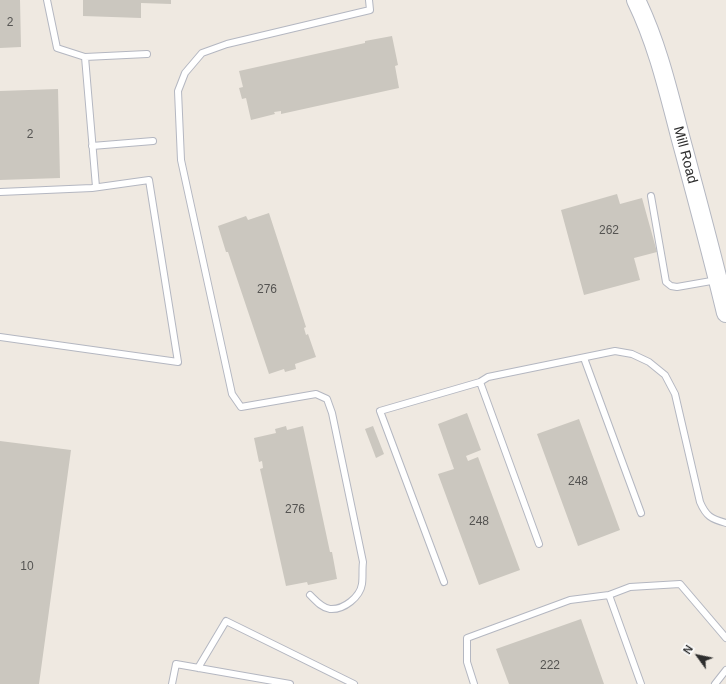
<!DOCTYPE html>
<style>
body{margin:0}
#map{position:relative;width:726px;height:684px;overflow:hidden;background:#efe9e1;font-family:Arial,sans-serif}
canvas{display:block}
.north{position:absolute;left:678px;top:636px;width:40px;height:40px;-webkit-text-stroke:3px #fff;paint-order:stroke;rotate:303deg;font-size:11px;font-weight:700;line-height:16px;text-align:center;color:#2e2e2e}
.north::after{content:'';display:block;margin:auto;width:14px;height:18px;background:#2e2e2e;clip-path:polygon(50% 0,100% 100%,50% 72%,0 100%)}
</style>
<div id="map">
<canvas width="726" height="684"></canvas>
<div class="north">N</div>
</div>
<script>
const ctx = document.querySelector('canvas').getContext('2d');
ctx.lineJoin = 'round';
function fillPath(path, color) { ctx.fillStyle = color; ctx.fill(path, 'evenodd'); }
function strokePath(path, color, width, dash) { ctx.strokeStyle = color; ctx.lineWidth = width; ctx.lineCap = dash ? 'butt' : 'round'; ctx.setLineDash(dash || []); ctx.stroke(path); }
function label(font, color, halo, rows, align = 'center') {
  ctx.font = font + ' Arial,sans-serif'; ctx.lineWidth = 3.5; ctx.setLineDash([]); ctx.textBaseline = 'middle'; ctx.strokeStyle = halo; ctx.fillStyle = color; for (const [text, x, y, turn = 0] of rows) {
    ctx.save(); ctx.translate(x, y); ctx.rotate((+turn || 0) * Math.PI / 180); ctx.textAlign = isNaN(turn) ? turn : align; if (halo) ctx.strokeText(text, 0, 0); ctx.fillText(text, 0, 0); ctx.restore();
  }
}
const building = new Path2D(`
 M0,0H20L21,47L0,48Z
 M83,0H171V4L141,3V18L83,16Z
 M392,36L398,65L395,66L399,88L281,114V111L274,112L275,114L251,120L246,98L242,99L239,88L243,87L239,71L365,43V41Z
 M58,89L60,178L0,180V91Z
 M617,194L620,204L642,198L657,252L634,258L640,280L584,295L561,210Z
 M269,213L306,327L304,328L306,335L308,334L316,357L295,364L296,369L285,372L284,369L269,374L228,252H226L218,226L246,216L248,220Z
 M467,413L481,450L466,456L468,461L478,457L520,570L479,585L438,474L454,469L438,424Z
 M579,419L620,530L578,546L537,434Z
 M286,426L287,430L303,426L330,552H332L337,579L308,585L307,582L286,586L260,469L263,468L262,461L259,462L254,438L276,433L275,429Z
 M373,426L384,454L376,458L365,429Z
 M0,441L71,450L39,684H0Z
 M581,619L604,684H509L496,649Z`);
const service = new Path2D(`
 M47,0L57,48L85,57
 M92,146L153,141
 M96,187L85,57L147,54
 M0,192L92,188L149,180L178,362L0,337
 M651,196L666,282L671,286L677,287L717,280
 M584,358L641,513
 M480,382L539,544
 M444,582L380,411L480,382L488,377L615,351L632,354L649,362L665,375L675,394L700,502C706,516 711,519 726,523
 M310,595C316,601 322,608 330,609C344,610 360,597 362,584C363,577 362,569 363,562L332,413L327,399L316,394L241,407L232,394L181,160L178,91L185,73L202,53L227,44L370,10L369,0
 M609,595L630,587L680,584L726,638
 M198,668L226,621L354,684
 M172,684L176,664L290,684
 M474,684L467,662V638L570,600L609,595L641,684
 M715,684L726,670`);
const secondary = new Path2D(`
 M636,0C657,43 668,90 680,136C696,195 712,254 726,313`);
const numberNames = [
 ["2",10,23],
 ["2",30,135],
 ["262",609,231],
 ["276",267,290],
 ["248",578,482],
 ["276",295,510],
 ["248",479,522],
 ["10",27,567],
 ["222",550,666]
];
const streetNames = [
 ["Mill Road",685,155,75]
];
fillPath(building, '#cbc7bf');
strokePath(service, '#b4b7c1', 8);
strokePath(secondary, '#b4b7c1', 20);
strokePath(service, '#fff', 6);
strokePath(secondary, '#fff', 18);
label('12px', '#555452', null, numberNames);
label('14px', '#2e2e2e', '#fff', streetNames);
</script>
